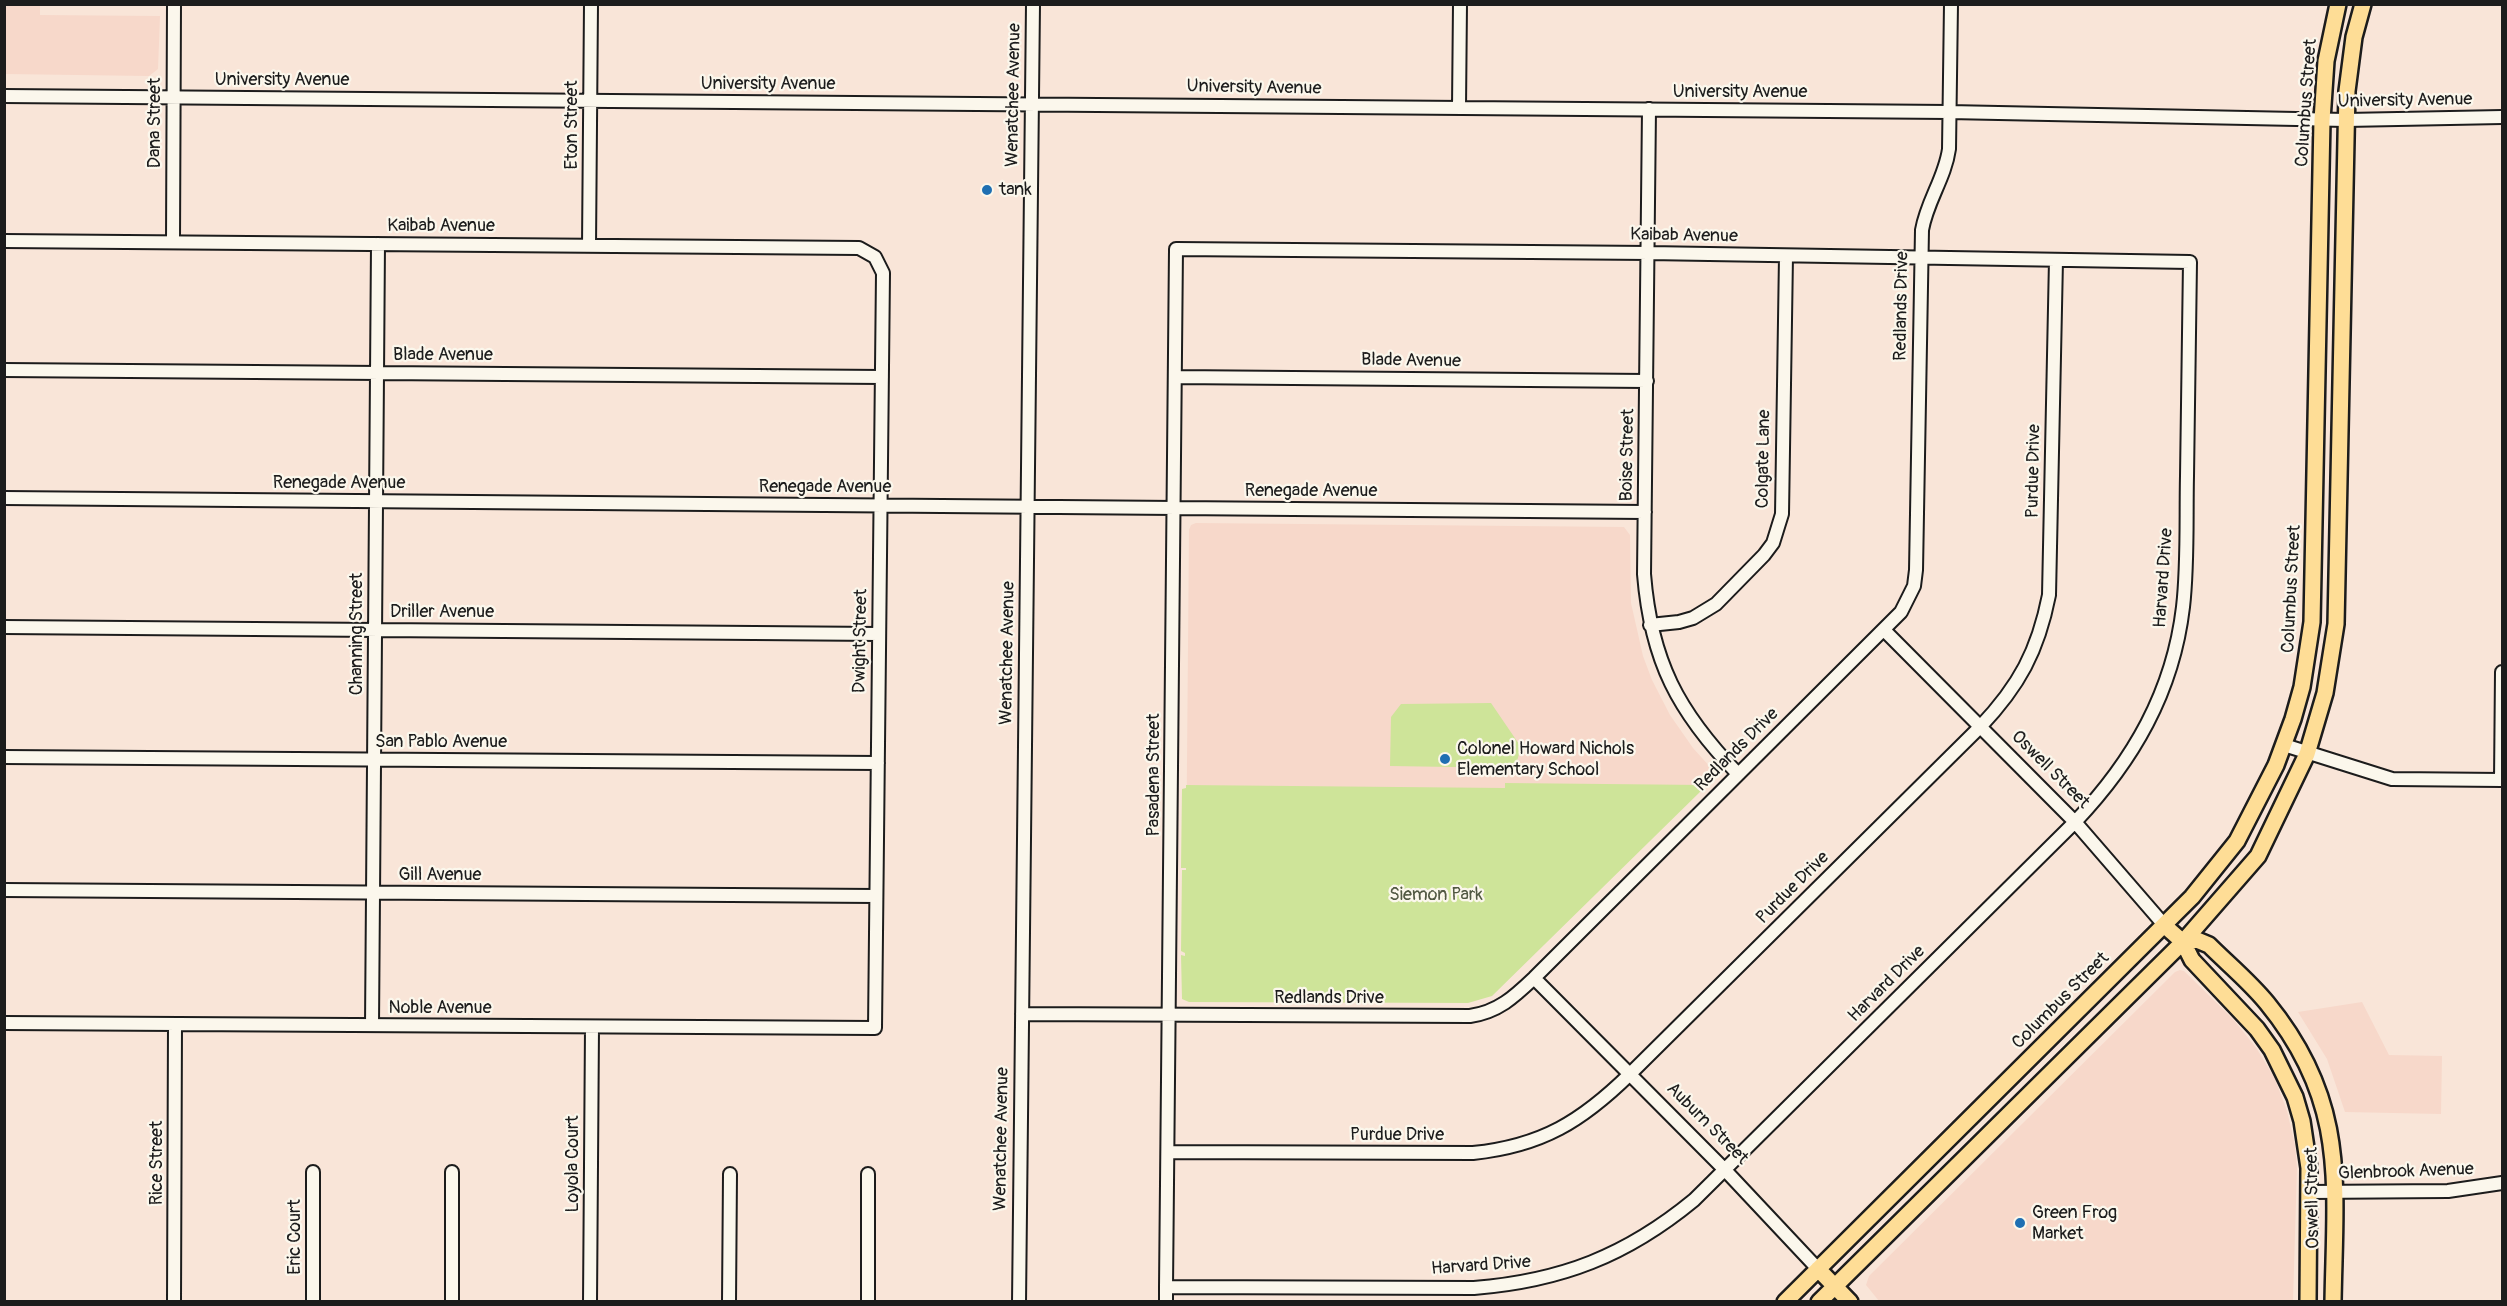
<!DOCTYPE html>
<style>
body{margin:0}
#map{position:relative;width:2507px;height:1306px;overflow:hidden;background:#f9e5d8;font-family:Pangolin,sans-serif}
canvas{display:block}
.frame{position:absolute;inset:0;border:6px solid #1c1c1c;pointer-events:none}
</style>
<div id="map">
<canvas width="2507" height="1306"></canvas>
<div class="frame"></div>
</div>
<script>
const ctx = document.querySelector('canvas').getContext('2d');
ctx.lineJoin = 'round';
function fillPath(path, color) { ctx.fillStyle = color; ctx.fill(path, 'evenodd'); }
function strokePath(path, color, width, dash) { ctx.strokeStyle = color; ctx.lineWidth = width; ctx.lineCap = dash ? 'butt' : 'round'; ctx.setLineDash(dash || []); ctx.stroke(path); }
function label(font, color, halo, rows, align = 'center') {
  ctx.font = font + ' Pangolin,sans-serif'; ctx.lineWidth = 4.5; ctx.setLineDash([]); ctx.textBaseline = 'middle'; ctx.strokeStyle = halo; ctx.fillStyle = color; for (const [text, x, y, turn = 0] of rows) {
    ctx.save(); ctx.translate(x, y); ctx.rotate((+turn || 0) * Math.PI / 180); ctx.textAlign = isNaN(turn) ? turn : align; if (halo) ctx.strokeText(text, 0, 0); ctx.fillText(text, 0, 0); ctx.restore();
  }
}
const built = new Path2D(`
 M5,4L40,5V15L160,16L158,69L149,76L5,74Z
 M1196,523L1624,527L1630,535L1631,603L1643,656L1652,680L1670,715L1693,748L1712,769V778L1702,790L1185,993L1189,530L1191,525Z
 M2180,970L2184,971L2233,1019L2257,1049L2275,1079L2287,1111L2295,1145L2297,1168L2293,1301H1879L1866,1285L1869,1276L2175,972Z
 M2362,1002L2389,1055L2442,1056L2441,1114L2345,1112L2327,1059L2298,1012Z`);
const green = new Path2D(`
 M1491,703L1521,747L1515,768L1390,766L1391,717L1401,704Z
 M1505,783L1704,785L1699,789L1702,790L1492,996L1468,1003L1189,1002L1182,999L1181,955L1185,956V953L1181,951L1182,870H1186V868H1181L1182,789L1186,788V785L1505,788Z`);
const minor = new Path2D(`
 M4,96L1949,112L2346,120L2502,117
 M1459,107L1460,4
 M1649,109L1644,574C1651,661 1678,712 1738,774
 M4,241L859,248L875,257L883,273L875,1028L4,1023
 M173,242L174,4
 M589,246L591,4
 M4,370L882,377
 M1175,377L1647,381
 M4,498L1645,512
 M1650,625L1679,622L1693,618L1716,604L1764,555L1773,543L1782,514L1786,256
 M4,627L879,634
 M1884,630L2075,822L2165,926
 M2284,745L2392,779L2502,780
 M4,757L878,763
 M2501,780L2502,672
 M4,890L876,896
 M1534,978L1725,1170L1818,1269
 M1022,1014L1470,1016C1498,1012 1514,997 1534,978L1901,612L1914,586L1916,570L1922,230C1927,201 1945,178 1949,149L1951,4
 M372,1025L378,244
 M1168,1152L1473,1153C1542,1146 1582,1121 1630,1074L1980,727C2019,686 2038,651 2049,595L2056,260
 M2309,1192L2448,1191L2502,1183
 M1166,1287L1474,1288C1561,1281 1626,1256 1694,1200L2075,822C2133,761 2173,692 2183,607C2188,564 2186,519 2187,476C2188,405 2189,333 2190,262L1649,253L1176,249L1166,1287V1302
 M174,1302L175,1024
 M313,1302V1172
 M452,1302V1172
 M590,1302L592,1027
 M729,1302L730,1174
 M868,1302V1174
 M1019,1302L1033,4`);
const major = new Path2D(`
 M2165,926L2183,942L2192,960L2257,1029L2272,1050L2295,1097L2302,1121L2309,1168L2308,1302
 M2183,942L2197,940L2209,945C2228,964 2250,982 2267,1003C2348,1102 2335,1183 2333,1302
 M1818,1269L1850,1302
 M1785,1302L2192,897L2237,841L2276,765L2293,719L2302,687L2312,622L2322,120L2326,61L2338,4
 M1819,1302L2183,942L2258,856L2307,754L2325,693L2336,624L2347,91L2354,37L2363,4`);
const markers = [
 [987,190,6,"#1f6fb2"],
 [1445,759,6,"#1f6fb2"],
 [2020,1223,6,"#1f6fb2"]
];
const streetNames = [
 ["University Avenue",282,80],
 ["University Avenue",768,84],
 ["University Avenue",1254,88,1],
 ["University Avenue",1740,92],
 ["Wenatchee Avenue",1014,95,-89],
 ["University Avenue",2405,101,-1],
 ["Columbus Street",2307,103,-86],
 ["Dana Street",155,123,-90],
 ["Eton Street",572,125,-90],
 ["Kaibab Avenue",441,226],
 ["Kaibab Avenue",1684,236,1],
 ["Redlands Drive",1902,306,-89],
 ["Blade Avenue",443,355],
 ["Blade Avenue",1411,361,1],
 ["Boise Street",1628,455,-89],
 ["Colgate Lane",1764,459,-89],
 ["Purdue Drive",2034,471,-89],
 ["Renegade Avenue",339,483],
 ["Renegade Avenue",825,487],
 ["Renegade Avenue",1311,491],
 ["Harvard Drive",2164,578,-86],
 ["Columbus Street",2292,589,-87],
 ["Driller Avenue",442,612],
 ["Channing Street",357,634,-90],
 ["Dwight Street",861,641,-89],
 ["Wenatchee Avenue",1008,653,-89],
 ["San Pablo Avenue",441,742],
 ["Redlands Drive",1737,750,-45],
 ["Oswell Street",2050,770,45],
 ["Pasadena Street",1154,775,-90],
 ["Gill Avenue",440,875],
 ["Purdue Drive",1793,888,-45],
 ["Harvard Drive",1887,984,-45],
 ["Redlands Drive",1329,998],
 ["Columbus Street",2061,1001,-45],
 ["Noble Avenue",440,1008],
 ["Auburn Street",1707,1124,45],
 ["Purdue Drive",1397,1135],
 ["Wenatchee Avenue",1002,1139,-89],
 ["Rice Street",157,1163,-90],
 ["Loyola Court",573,1164,-90],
 ["Glenbrook Avenue",2406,1172,-2],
 ["Oswell Street",2313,1198,-91],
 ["Eric Court",295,1237,-90],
 ["Harvard Drive",1481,1266,-4]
];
const poiNames = [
 ["tank",999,190],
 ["Colonel Howard Nichols",1457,749],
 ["Elementary School",1457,770],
 ["Green Frog",2032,1213],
 ["Market",2032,1234]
];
const parkNames = [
 ["Siemon Park",1436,895]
];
fillPath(built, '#f7d8ca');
fillPath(green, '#cee499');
strokePath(minor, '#1c1c1c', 16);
strokePath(major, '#1c1c1c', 20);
strokePath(minor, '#fbf7ec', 12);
strokePath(major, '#fedd96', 15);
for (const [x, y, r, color] of markers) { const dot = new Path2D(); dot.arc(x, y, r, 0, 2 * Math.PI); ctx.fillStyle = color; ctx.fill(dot); strokePath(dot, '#fbf7ec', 2); }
label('18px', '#1c1c1c', '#fbf7ec', streetNames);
label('18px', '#1c1c1c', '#fbf7ec', poiNames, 'left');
label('18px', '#515842', '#fbf7ec', parkNames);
</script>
